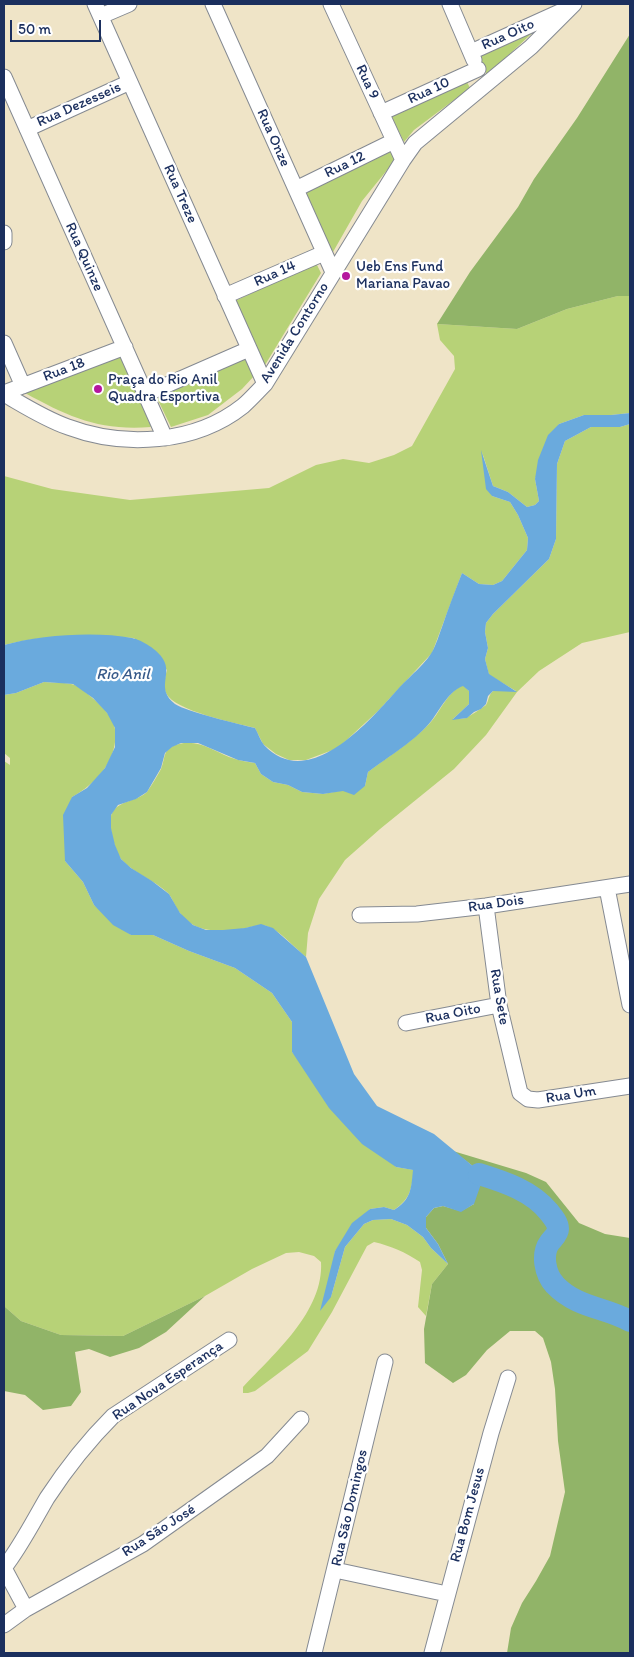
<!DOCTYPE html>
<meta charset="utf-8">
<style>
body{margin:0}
#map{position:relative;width:634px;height:1657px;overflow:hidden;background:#efe4c7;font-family:Itim,sans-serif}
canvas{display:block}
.frame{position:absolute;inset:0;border:5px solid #1b2f5e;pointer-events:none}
.scale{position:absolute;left:10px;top:20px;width:91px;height:22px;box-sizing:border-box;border:2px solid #1b2f5e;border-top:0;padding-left:6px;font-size:15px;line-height:18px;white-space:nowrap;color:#1b2f5e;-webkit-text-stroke:4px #fff;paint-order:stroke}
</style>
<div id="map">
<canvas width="634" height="1657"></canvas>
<div class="frame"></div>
<div class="scale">50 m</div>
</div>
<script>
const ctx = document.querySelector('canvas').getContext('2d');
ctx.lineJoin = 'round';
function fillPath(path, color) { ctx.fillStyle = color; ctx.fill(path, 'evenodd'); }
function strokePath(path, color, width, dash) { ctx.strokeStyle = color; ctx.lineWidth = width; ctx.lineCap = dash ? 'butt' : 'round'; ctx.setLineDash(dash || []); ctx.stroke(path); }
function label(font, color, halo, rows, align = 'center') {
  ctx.font = font + ' Itim,sans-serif'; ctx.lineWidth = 4.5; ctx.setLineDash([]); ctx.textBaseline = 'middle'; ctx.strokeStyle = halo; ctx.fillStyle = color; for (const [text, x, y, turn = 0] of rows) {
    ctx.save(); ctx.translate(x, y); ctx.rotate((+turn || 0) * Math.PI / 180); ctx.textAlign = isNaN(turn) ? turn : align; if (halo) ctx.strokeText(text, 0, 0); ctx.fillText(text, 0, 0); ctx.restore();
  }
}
const green = new Path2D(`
 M542,24L487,75L478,55Z
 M466,80L470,88L414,130L404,142L390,114Z
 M392,150L396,159L362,201L333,252L304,192Z
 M316,263L321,273L265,365L235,301Z
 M618,296H630V413L611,415H584L559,424L535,479L539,501L535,505L527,507L508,492L493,486L482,452L492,496L510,502L518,515L528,538L527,550L502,581L493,585L479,584L462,573L432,653L377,712L338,748L306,760H289L276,754L263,744L255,728C236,723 174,711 166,693C163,686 165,677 167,670L134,638C91,635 46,634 4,645V476L52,489L130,500L269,488L316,465L343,459L369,463L394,455L412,446L455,369L454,356L440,340L437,324L517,329L567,309Z
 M122,354L151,427C99,431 69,417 25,393Z
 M246,358L255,375L242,389L208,415L171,427L156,396Z
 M630,424V632L582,643L539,671L517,692L486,735L454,769L380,829L345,860L319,899L308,933L306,957C296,949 282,933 271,928C262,923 256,926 246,928C234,931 217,932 204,929C195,927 185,921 180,913C175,907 173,899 168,893C154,880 135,874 122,860C115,852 107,823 112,813C119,800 136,802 147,792C150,788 158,775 161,769C166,757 162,748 179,744C198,739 212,750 229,757C237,760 246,762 255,763L261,774L273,782L288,785L302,792L323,794L365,786L368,772C389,756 412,742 430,723C441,711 447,692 463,685L469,691V704L453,719C457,719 462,719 466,718C468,717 484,707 486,705C489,700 488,696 493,691H516L489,675L485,659L488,648L485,632L486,623L493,614L549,559L556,539L557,464L565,441L591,427H620Z
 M44,682C53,683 62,682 71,684C79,685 90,696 96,701C104,709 114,718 115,729C119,759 96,784 72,797L65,861L83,882L94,905L131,935H153L189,951L235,968L272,993L292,1022V1052L396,1167L414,1170C411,1190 411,1198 394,1210L384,1207L370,1209L335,1251L331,1297L345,1247L364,1224L373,1220L391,1219L407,1225L423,1237L431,1248L448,1264L432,1284L426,1316L418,1307L422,1270L420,1262C405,1252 391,1246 374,1242L367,1246L332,1312L308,1351L255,1391L248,1393H243V1387C274,1354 324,1311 321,1262L314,1256L299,1252L286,1253L252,1269L205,1296L123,1336L61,1335L21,1321L4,1306V761L10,765V758L4,753V695L16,693Z`);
const forest = new Path2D(`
 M630,34V296H618L567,309L517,329L437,324L470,272L518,207L534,179L577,118Z
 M453,1151L526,1173L546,1182L579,1223L605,1234L630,1238V1653H507L511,1628L522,1603L536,1581L550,1556L565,1492L558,1441L555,1389L551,1362L543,1338L535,1331H510L487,1350L466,1375L453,1383L425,1363L424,1329L432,1284L448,1264L438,1244L426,1228V1217L434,1208L443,1206L461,1211L474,1204V1167Z
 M205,1296L166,1332L139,1348L110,1357L89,1349L75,1352L81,1392L71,1406L43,1410L25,1395L4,1391V1306L21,1321L61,1335L123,1336Z`);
const water = new Path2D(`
 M630,413V424L620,427H591L565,441L557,464L556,539L549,559L493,614L486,623L485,632L488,648L485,659L489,674L517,692L493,691L488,696L486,704L481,709L474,712L467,718L452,720L469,704V691L463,686C449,691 441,708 432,720C418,739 388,757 368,772L365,786L354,795L343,791L323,794L302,792L288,785L273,782L261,774L255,763L238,760L198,743H181L172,747L165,753L161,768L147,792L136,799L118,805L111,815V828L115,845L121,859L131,868L152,881L169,894L180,913L193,925L206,930H223L245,928L261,924L273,928L306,957L354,1074L377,1106L434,1134L474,1167L479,1174L481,1184L474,1204L461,1212L443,1206L434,1208L426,1217V1228L438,1244L448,1264L431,1248L423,1237L407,1225L391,1219L373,1220L364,1224L345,1247L331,1297L320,1311L335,1251L352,1223L370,1209L384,1207L394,1210C411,1199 411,1190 413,1170L396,1167L362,1144L329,1108L292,1052V1022L272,993L235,968L189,951L153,935H131L113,925L94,905L83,882L65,861L63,815L72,797L87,788L105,768L115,747V728L107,713L93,698L73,684L44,682L16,693L4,695V645C40,635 95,631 132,638C142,640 158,650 163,659C173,675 155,688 175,704C187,712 239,724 255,728C258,733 260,740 264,745C309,793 370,720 398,689C407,679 426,663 432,652C436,645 439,635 442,627C448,609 455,591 462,573L479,584L493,585L502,581L527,550L528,538L518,515L510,502L492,496L486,489L481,450L493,486L508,492L527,507L535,505L539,501L535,479L538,460L548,435L559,424L584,415H611Z`);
const river = new Path2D(`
 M479,1174C505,1182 532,1191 549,1212C553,1217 558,1223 558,1229C558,1234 553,1238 550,1242C541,1254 545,1274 555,1285C577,1308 605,1307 630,1321`);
const minor = new Path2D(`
 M95,4L265,384
 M213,4L333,272
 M331,4L403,160
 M450,4L474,60
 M101,16L129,4
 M471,52L564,10
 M4,77L165,438
 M381,113L478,69
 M27,129L130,82
 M296,189L394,141
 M4,233V242
 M225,296L324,253
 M4,343L23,386
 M4,393L125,347
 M4,394C25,406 45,419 68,427C124,448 195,444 243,406C251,399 258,391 265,384L403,160L415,143L531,47L574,4
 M146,394L249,349
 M607,888L630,1005
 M486,906L499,1005L520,1093L528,1099L538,1100L630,1086
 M360,915L417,914L486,906L630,884
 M406,1023L499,1005
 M335,1570L447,1594
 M26,1609L4,1568C21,1546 33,1522 47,1498C66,1469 88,1441 113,1416L229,1340
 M4,1625L26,1609L143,1544L267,1456L301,1419
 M314,1653L385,1362
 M432,1653L491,1433L508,1378`);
const markers = [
 [346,276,5,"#b5179e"],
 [98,389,5,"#b5179e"]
];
const streetNames = [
 ["Rua Oito",508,35,-24],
 ["Rua 9",367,82,65],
 ["Rua 10",429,91,-25],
 ["Rua Dezesseis",79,105,-24],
 ["Rua Onze",273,138,66],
 ["Rua 12",345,165,-26],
 ["Rua Treze",180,194,66],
 ["Rua Quinze",84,257,66],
 ["Rua 14",275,274,-24],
 ["Avenida Contorno",295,333,-58],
 ["Rua 18",64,370,-21],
 ["Rua Dois",496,904,-8],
 ["Rua Sete",499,997,80],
 ["Rua Oito",453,1014,-11],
 ["Rua Um",571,1095,-9],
 ["Rua Nova Esperança",168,1381,-34],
 ["Rua São Domingos",350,1508,-77],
 ["Rua Bom Jesus",468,1515,-75],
 ["Rua São José",159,1531,-33]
];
const poiNames = [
 ["Ueb Ens Fund",356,267],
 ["Mariana Pavao",356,284],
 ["Praça do Rio Anil",108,380],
 ["Quadra Esportiva",108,397]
];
const waterNames = [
 ["Rio Anil",123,675]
];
fillPath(green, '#b7d277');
fillPath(forest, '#91b468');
fillPath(water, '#6aaadd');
strokePath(river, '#6aaadd', 22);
strokePath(minor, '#858a92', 17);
strokePath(minor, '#fff', 15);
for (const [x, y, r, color] of markers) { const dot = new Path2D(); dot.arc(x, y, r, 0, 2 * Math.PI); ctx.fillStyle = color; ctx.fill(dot); strokePath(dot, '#fff', 2); }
label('15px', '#1b2f5e', '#fff', streetNames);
label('15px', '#1b2f5e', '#fff', poiNames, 'left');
label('italic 16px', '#375a8a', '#fff', waterNames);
</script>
